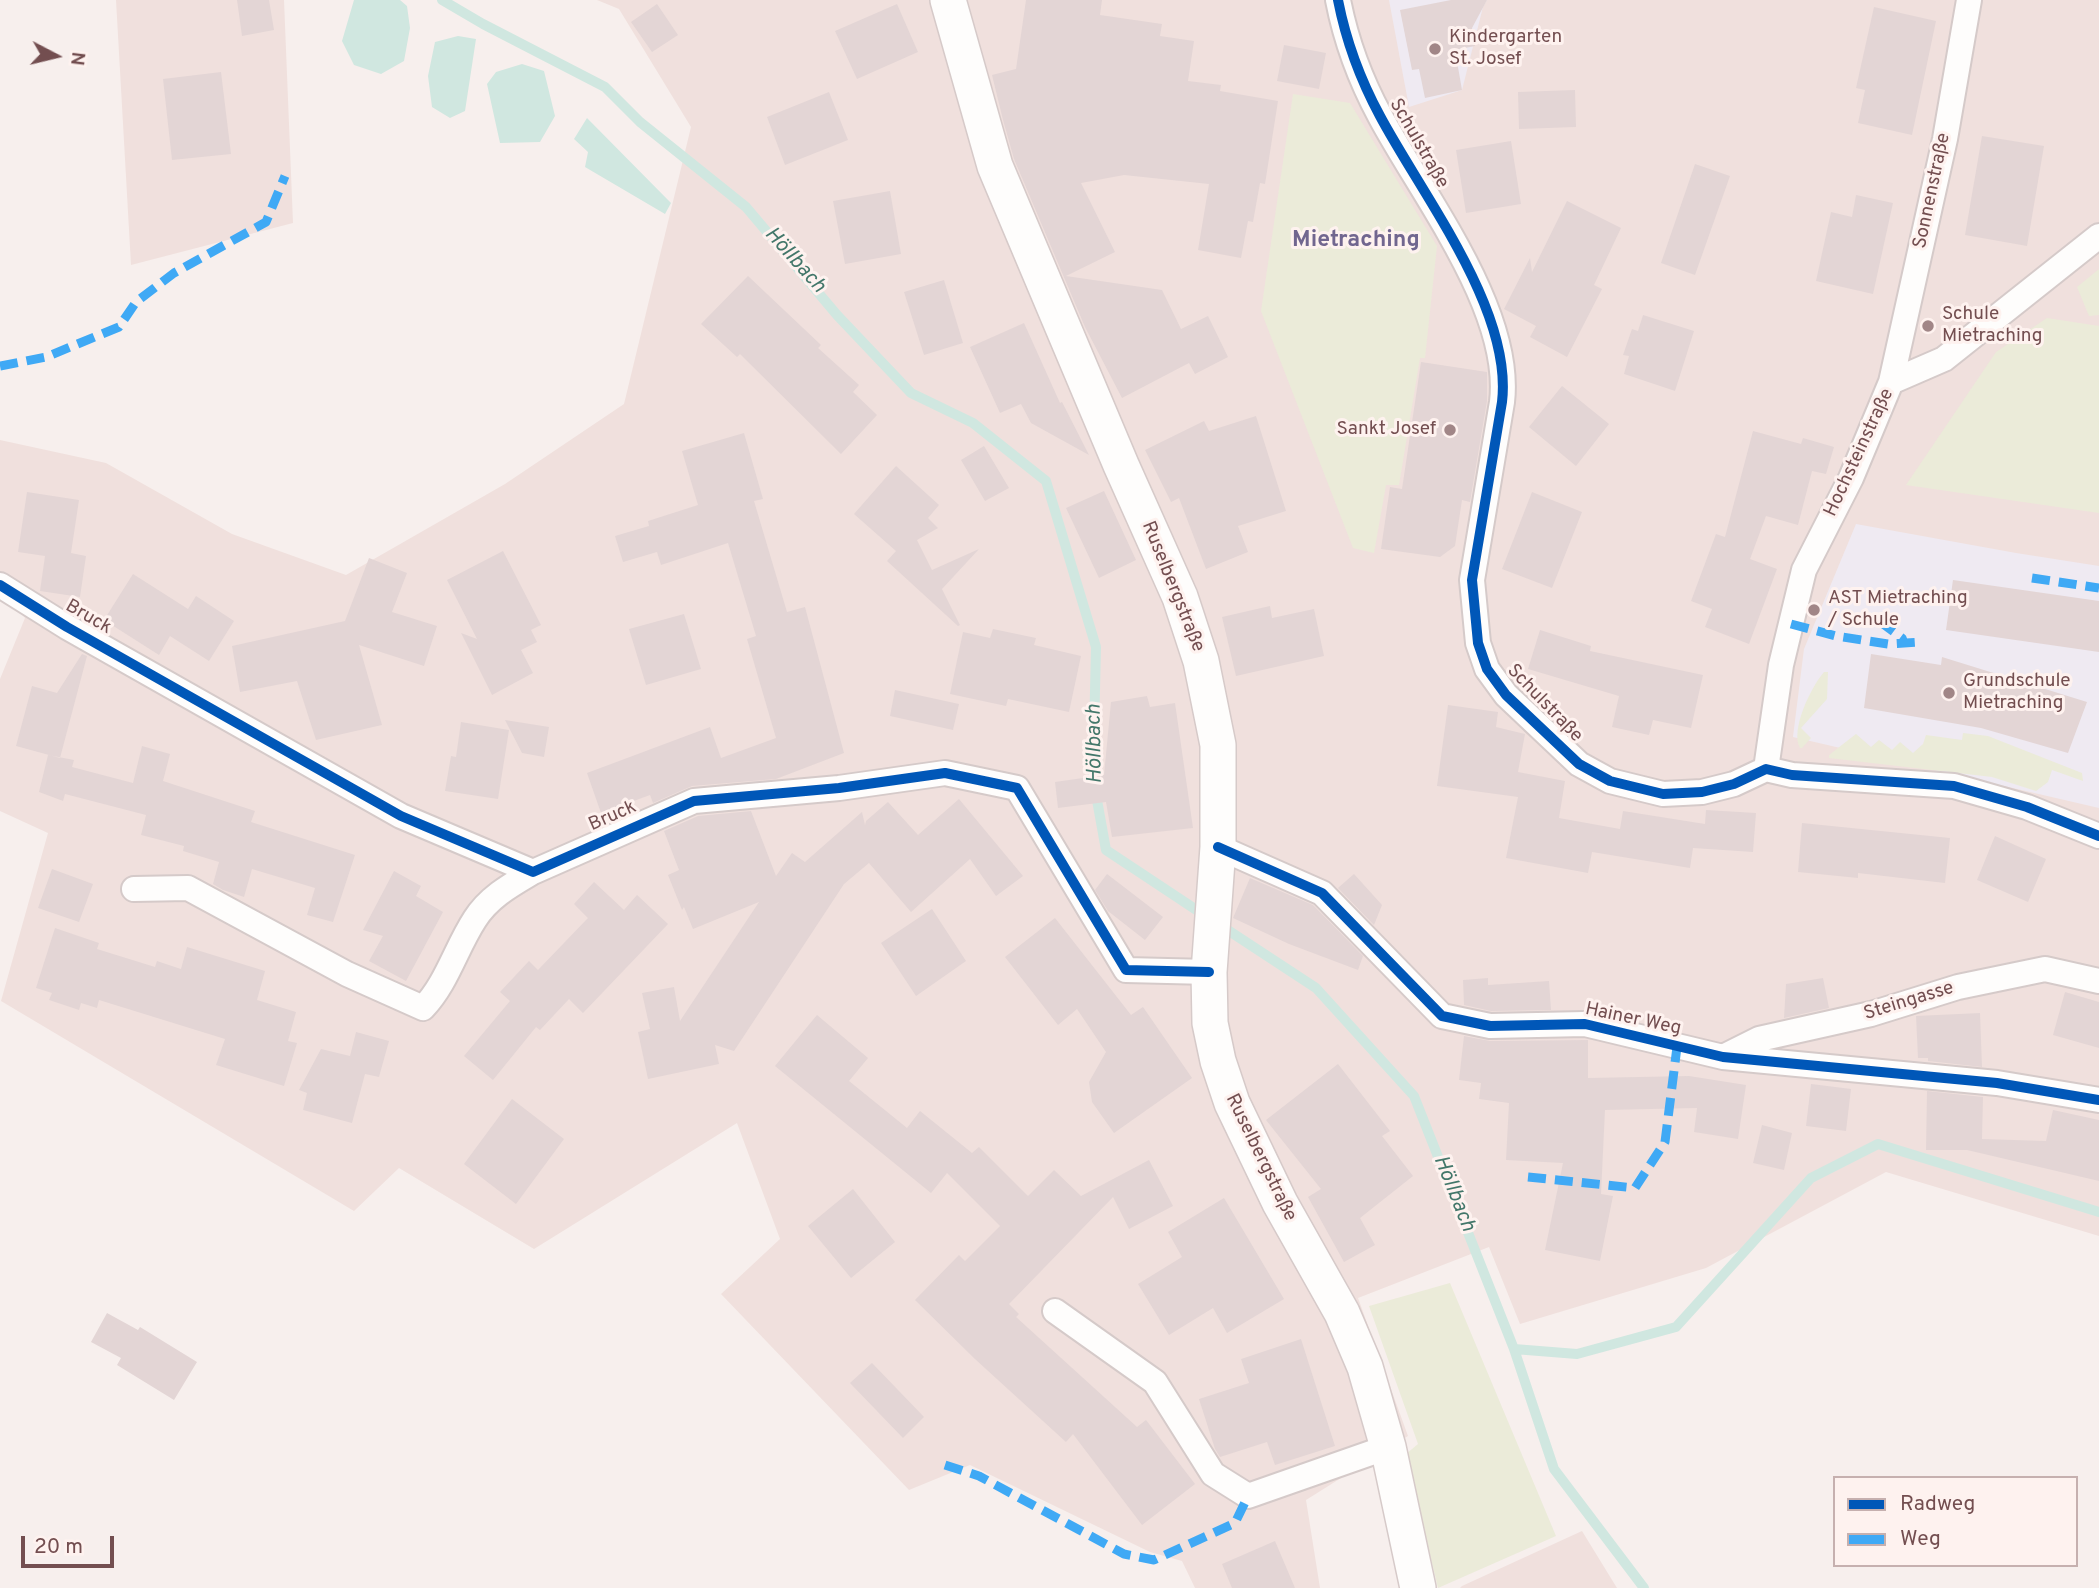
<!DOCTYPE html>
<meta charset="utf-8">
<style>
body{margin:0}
#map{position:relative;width:2099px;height:1588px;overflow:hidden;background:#f7efed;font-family:Overpass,sans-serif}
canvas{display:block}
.legend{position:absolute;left:1833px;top:1476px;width:245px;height:91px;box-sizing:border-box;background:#fef2ef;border:2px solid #c6b0af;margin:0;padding:9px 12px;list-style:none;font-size:21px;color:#734e50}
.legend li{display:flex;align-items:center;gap:14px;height:35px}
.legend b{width:35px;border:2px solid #c6b0af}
.north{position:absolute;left:21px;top:21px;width:70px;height:70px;-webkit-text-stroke:5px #fef2ef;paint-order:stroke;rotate:97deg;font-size:19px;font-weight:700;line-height:28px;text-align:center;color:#734e50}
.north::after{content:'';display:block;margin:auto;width:24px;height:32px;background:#734e50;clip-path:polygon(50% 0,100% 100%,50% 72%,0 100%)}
.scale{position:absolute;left:21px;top:1536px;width:93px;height:32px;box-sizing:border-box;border:4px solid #734e50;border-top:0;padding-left:9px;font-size:21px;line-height:24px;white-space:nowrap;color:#734e50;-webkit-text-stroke:5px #fef2ef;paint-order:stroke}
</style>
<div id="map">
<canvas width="2099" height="1588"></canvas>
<ul class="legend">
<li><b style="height:9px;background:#0057b8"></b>Radweg</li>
<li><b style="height:9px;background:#3fa9f5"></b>Weg</li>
</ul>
<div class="north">N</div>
<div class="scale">20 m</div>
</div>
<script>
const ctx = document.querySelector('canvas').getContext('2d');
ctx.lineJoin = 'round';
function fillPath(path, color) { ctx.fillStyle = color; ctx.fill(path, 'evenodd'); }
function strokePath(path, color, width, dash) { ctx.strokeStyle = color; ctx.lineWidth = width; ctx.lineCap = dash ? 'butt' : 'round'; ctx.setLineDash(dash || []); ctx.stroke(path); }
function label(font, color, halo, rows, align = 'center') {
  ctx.font = font + ' Overpass,sans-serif'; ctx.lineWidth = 6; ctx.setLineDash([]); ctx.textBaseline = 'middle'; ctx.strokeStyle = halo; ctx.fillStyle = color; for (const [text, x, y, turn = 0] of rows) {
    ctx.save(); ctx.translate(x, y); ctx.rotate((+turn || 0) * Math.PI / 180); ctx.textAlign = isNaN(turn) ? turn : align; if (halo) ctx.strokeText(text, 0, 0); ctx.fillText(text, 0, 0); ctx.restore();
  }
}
const residential = new Path2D(`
 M116,0H284L293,223L131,265Z
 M597,0H2099V1236L1886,1172L1706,1268L1520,1324L1489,1247L1358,1298L1408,1436L1306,1500L1320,1588H1195L1182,1561L1150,1552L970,1465L909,1490L721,1294L780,1239L737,1123L534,1249L399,1168L354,1211L1,1001L48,833L0,811V679L25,618L0,589V440L106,463L232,534L346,575L505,484L624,404L691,127L619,9Z
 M1582,1531L1617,1588H1460L1462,1586Z`);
const education = new Path2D(`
 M1389,0H1487L1483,7L1462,90L1409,107Z
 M1856,524L2016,553L2099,566V808L1793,737L1804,649Z`);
const green = new Path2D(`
 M1293,94L1350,103L1437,246L1425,358H1420L1399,485H1386L1374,553L1353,548L1261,311Z
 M2099,269V315L2089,316L2077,287Z
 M2047,318L2099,326V513L1906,485L1996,352Z
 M1824,672H1828L1827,699L1801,728L1811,738L1802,748H1800C1790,730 1811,687 1824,672Z
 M1963,733L1988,736L2082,773L2083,781L2052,770L2048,782L2036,791L1992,777L1829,758V755L1856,734L1871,747L1879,740L1892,750L1900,742L1913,753L1923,744L1926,735L1962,740Z
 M1450,1283L1556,1536L1438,1588L1406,1454L1418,1444L1369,1306Z`);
const water = new Path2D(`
 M354,0H400L407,6L410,28L404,61L381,74L354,65L342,41Z
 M458,36L476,39L465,111L450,118L432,107L428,76L435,42Z
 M522,64L544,71L555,116L540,142L500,143L487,84L496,72Z
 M587,118L671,203L665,214L585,167L588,152L574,139Z`);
const stream = new Path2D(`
 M442,0L483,24L605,87L640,122L746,207L837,315L911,393L973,423L1046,481L1096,647L1093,778L1106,850L1204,915
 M1220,925L1316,988L1414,1096L1514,1349L1554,1469L1644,1588
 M1514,1349L1577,1354L1676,1327L1811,1178L1878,1144L2099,1212`);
const building = new Path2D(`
 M237,0H269L274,30L242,36Z
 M1026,0H1102L1100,15L1162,24L1160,36L1194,41L1188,81L1221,85L1220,91L1278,101L1265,184L1260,183L1253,222L1248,221L1241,258L1198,250L1209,184L1124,175L1081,183L1115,252L1066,276L1162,290L1181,329L1208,316L1228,357L1195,374L1189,363L1122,398L1085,327L1014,159L1003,120L992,75L1016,69Z
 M1451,0H1487L1472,28L1475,46L1455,50L1462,90L1425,98L1419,69L1412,70L1400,10Z
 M657,4L678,35L652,52L631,22Z
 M897,4L918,52L857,79L835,31Z
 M1874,7L1936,21L1912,135L1858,123L1865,90L1856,88Z
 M1284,45L1326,53L1319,89L1277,81Z
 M221,72L231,154L172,160L163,79Z
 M1575,90L1576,127L1519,129L1518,92Z
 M829,92L848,140L785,165L767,117Z
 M1982,136L2044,146L2027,246L1965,235Z
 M1511,141L1521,204L1466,213L1456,150Z
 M1695,164L1730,176L1695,275L1661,263Z
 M890,191L901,254L845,264L833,201Z
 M1856,195L1893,203L1873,294L1816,281L1831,212L1852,217Z
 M1567,201L1621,228L1594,285L1602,289L1567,357L1530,337L1536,326L1504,309L1530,258L1532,272Z
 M748,276L821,345L818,348L859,385L853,392L877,415L841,454L740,354L737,357L701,324Z
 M944,280L963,343L924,355L904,292Z
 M1643,315L1694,331L1675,391L1624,374L1629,356L1623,355L1632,329L1638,331Z
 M1024,323L1060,403L1062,402L1089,455L1031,423L1021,404L1000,413L970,347Z
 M1421,362L1487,372V401L1470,502L1462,500L1455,546L1440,557L1381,549L1390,487L1402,489Z
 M1562,386L1609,424L1576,466L1529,427Z
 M1256,416L1286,511L1238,526L1248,552L1206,569L1179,498L1171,502L1145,450L1204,421L1209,431Z
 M1753,431L1801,444L1803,438L1834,447L1826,474L1812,471L1798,525L1766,516L1750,559L1777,569L1749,644L1705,627L1712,609L1691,601L1716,534L1725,537Z
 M744,433L763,499L754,501L787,612L805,607L844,753L776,779L692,786L653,803L650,795L601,813L587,773L710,727L721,758L776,738L747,639L756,636L728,543L661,565L657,552L623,562L615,536L649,526L648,521L698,505L682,451Z
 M984,446L1009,488L985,501L961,460Z
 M896,466L939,505L928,518L938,528L917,540L932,570L979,549L942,589L960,625L958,626L887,561L896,551L854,514Z
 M1104,491L1136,560L1099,578L1066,508Z
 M27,492L79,500L71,553L86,556L80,597L40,591L45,556L18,552Z
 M1532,492L1582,512L1552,588L1502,569Z
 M503,551L541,625L531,630L537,642L521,650L533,673L492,695L461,633L477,639L447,580Z
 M369,558L407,573L392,612L437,626L424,666L359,645L382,725L316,740L297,681L240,692L232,646L345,621Z
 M133,574L188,609L196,596L234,621L209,661L170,636L159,655L104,620Z
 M1953,580L2099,601V652L1946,630Z
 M1270,606L1272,618L1314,609L1324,656L1236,676L1222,617Z
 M684,614L701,669L646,685L629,629Z
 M993,629L1036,638L1034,645L1081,656L1069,712L1008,699L1006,706L950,694L963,632L990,638Z
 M1540,630L1591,646L1590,651L1703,675L1691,728L1653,720L1649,735L1612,727L1619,696L1528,669Z
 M82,654L87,656L60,758L16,746L32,686L57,693Z
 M1871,654L1941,665L1942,657L2087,702L2068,753L1981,728L1864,708Z
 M895,690L959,704L953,730L890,716Z
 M1147,696L1150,707L1175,703L1193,828L1112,837L1106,802L1058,808L1055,782L1104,775L1111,702Z
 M1448,705L1498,712L1496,727L1525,734L1518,772L1565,781L1559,818L1620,829L1623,811L1705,824L1706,810L1756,813L1753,852L1693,848L1690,868L1592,852L1588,873L1506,858L1518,797L1437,786Z
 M505,720L549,727L544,757L522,753Z
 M461,722L509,730L498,799L445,791L451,756L456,757Z
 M142,746L170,754L163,781L255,811L251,822L355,855L333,922L307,915L315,888L252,869L244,897L223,890L213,884L219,862L183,851L184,846L141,835L146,815L65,794L63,801L39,792L48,755L74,760L72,767L133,783Z
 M959,799L1023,876L996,896L970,859L911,912L869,863L844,884L734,1051L715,1045L719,1064L648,1079L638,1032L650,1029L642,993L674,987L680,1021L759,902L693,929L684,907L682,910L668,875L679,870L664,831L698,816L751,811L776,876L792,853L805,862L862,812L865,825L866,821L888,802L918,835Z
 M1802,823L1950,838L1945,883L1858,873V878L1798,872Z
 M1995,836L2046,859L2028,902L1977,880Z
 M52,869L93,884L79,922L38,908Z
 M394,871L421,886L416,896L443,912L406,981L369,961L383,936L363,930Z
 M1107,874L1163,917L1145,940L1108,911L1095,890Z
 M1354,874L1382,905L1374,925L1338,888Z
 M1250,878L1313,905L1363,956L1358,970L1289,944L1233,918Z
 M594,882L624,910L637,895L668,924L583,1013L569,999L540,1030L536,1027L493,1080L464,1056L510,1001L500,992L529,961L538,970L588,918L574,904Z
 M932,909L966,961L916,996L881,943Z
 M1055,918L1131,1015L1143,1007L1192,1078L1114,1133L1092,1102L1089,1082L1106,1052L1077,1009L1058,1025L1005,957Z
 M55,928L99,943L97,949L155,967L157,961L181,969L187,947L265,971L257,1000L296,1012L288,1041L297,1043L284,1086L216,1065L225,1039L99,1000L97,1008L81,1003L79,1010L49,1000L52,993L36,988Z
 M1488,978V985L1549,981L1551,1010L1491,1011L1464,1005L1463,980Z
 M1823,978L1829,1008L1784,1018L1786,984Z
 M2065,992L2099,1002V1048L2053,1035Z
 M1980,1013L1982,1067L1928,1061V1058H1918L1916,1016Z
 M817,1015L868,1058L849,1081L907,1128L920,1111L972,1153L979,1147L1028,1196L1054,1170L1081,1196L1149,1160L1173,1206L1129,1229L1113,1197L1009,1304L1019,1314L1016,1317L1137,1427L1146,1420L1195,1484L1142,1525L1073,1434L1066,1442L975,1359L915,1300L959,1255L965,1261L1000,1226L947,1173L931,1193L775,1066Z
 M356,1032L389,1041L379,1077L365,1074L352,1123L303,1110L307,1093L299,1090L321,1049L350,1056Z
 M1464,1036L1490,1041L1588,1040V1078L1689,1076L1746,1085L1738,1139L1694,1132L1697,1108L1605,1110L1601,1194L1613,1196L1600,1261L1545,1250L1563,1163L1506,1160L1509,1103L1479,1099L1481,1083L1459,1080Z
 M1338,1064L1390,1131L1382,1136L1413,1176L1360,1218L1375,1245L1344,1262L1308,1197L1321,1189L1266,1120Z
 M1811,1084L1851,1089L1846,1131L1806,1126Z
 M1927,1091L1983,1097L1982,1139L2046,1141L2053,1110L2099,1120V1181L1967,1150H1926Z
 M512,1099L564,1139L516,1204L464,1164Z
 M1762,1125L1792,1133L1784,1170L1753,1163Z
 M853,1189L895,1242L851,1278L808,1226Z
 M1224,1198L1284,1299L1227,1333L1213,1308L1169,1335L1138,1284L1182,1257L1168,1232Z
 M107,1313L138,1330L140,1327L197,1362L174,1400L117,1365L121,1358L91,1342Z
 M1301,1339L1335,1446L1275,1465L1267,1442L1220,1457L1215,1449L1199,1399L1249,1383L1241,1359Z
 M872,1363L924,1417L903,1438L850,1383Z
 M1275,1541L1295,1588H1232L1222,1564Z`);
const minor = new Path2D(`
 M1338,0C1346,41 1360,79 1380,116C1422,195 1513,310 1502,402L1472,580L1478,643L1487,669L1506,695L1579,764L1610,781L1663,794L1702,792L1734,784L1766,769L1792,775L1954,786L2027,807L2099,836
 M1891,382L1945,139L1969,0
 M0,585L67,627L401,816L533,872L694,801L839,788L945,773L1017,788L1126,970L1209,972
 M1766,769L1781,665L1804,570L1851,478L1891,382L1944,359L2099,236
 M1218,847L1322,893L1442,1016L1490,1026L1585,1024L1723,1057L1997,1083L2099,1100
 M134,889L188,888L347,974L423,1008C447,983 456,948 475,919C489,897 511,885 533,872
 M1723,1057L1759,1039L1871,1014L1958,987L2045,969L2099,981
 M1055,1311L1155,1382L1213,1474L1248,1496L1388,1447`);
const secondary = new Path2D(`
 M948,0L995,166L1121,465L1180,597L1201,661L1218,745V847L1209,972L1210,1023L1218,1061L1232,1103L1280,1203L1342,1313L1365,1367L1388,1447L1418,1588`);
const quiet = new Path2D(`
 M0,366L46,357L119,327L136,302L174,273L266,222L285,176
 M2032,578L2099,588
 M1879,621L1902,638L1904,643
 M1791,624L1836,636L1888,644L1921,642
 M1528,1177L1635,1188L1665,1142L1677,1047
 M945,1465L979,1476L1124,1554L1154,1560L1235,1523L1248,1496`);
const cycleway = new Path2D(`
 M1338,0C1346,41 1360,79 1380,116C1422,195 1513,310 1502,402L1472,580L1478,643L1487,669L1506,695L1579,764L1610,781L1663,794L1702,792L1734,784L1766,769L1792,775L1954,786L2027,807L2099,836
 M0,585L67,627L401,816L533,872L694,801L839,788L945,773L1017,788L1126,970L1209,972
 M1218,847L1322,893L1442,1016L1490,1026L1585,1024L1723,1057L1997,1083L2099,1100`);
const markers = [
 [1435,49,7,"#a18687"],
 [1928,326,7,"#a18687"],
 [1450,430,7,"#a18687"],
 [1814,610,7,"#a18687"],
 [1949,693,7,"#a18687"]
];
const poiNames = [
 ["Kindergarten",1449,38],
 ["St. Josef",1449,60],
 ["Schule",1942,315],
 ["Mietraching",1942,337],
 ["Sankt Josef",1436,430,"right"],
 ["AST Mietraching",1828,599],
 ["/ Schule",1828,621],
 ["Grundschule",1963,682],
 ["Mietraching",1963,704]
];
const streetNames = [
 ["Schulstraße",1418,144,60],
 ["Sonnenstraße",1933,191,-78],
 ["Hochsteinstraße",1860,453,-65],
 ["Ruselbergstraße",1172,587,68],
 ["Bruck",88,618,30],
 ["Schulstraße",1544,704,46],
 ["Bruck",613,817,-24],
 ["Steingasse",1909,1002,-17],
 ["Hainer Weg",1633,1020,12],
 ["Ruselbergstraße",1260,1158,64]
];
const waterNames = [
 ["Höllbach",794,261,48],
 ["Höllbach",1096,744,-91],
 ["Höllbach",1453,1194,68]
];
const quarterNames = [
 ["Mietraching",1356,241]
];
fillPath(residential, '#f0e0dd');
fillPath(education, '#efeaf2');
fillPath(green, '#ebebd9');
fillPath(water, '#d0e7e0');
strokePath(stream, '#d0e7e0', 10);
fillPath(building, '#e3d5d5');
strokePath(minor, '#d5cac9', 28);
strokePath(secondary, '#d6cac9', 38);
strokePath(minor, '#fefdfc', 24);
strokePath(secondary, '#fefdfc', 35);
strokePath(quiet, '#3fa9f5', 9, [18, 9]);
strokePath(cycleway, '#0057b8', 10);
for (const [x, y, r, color] of markers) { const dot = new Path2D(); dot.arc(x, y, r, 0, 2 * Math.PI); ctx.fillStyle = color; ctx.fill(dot); strokePath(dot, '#fef2ef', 2.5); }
label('19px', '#734e50', '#fef2ef', poiNames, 'left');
label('19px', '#734e50', '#fef2ef', streetNames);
label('italic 21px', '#43776a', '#fef2ef', waterNames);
label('bold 23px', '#71668f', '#fef2ef', quarterNames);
</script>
